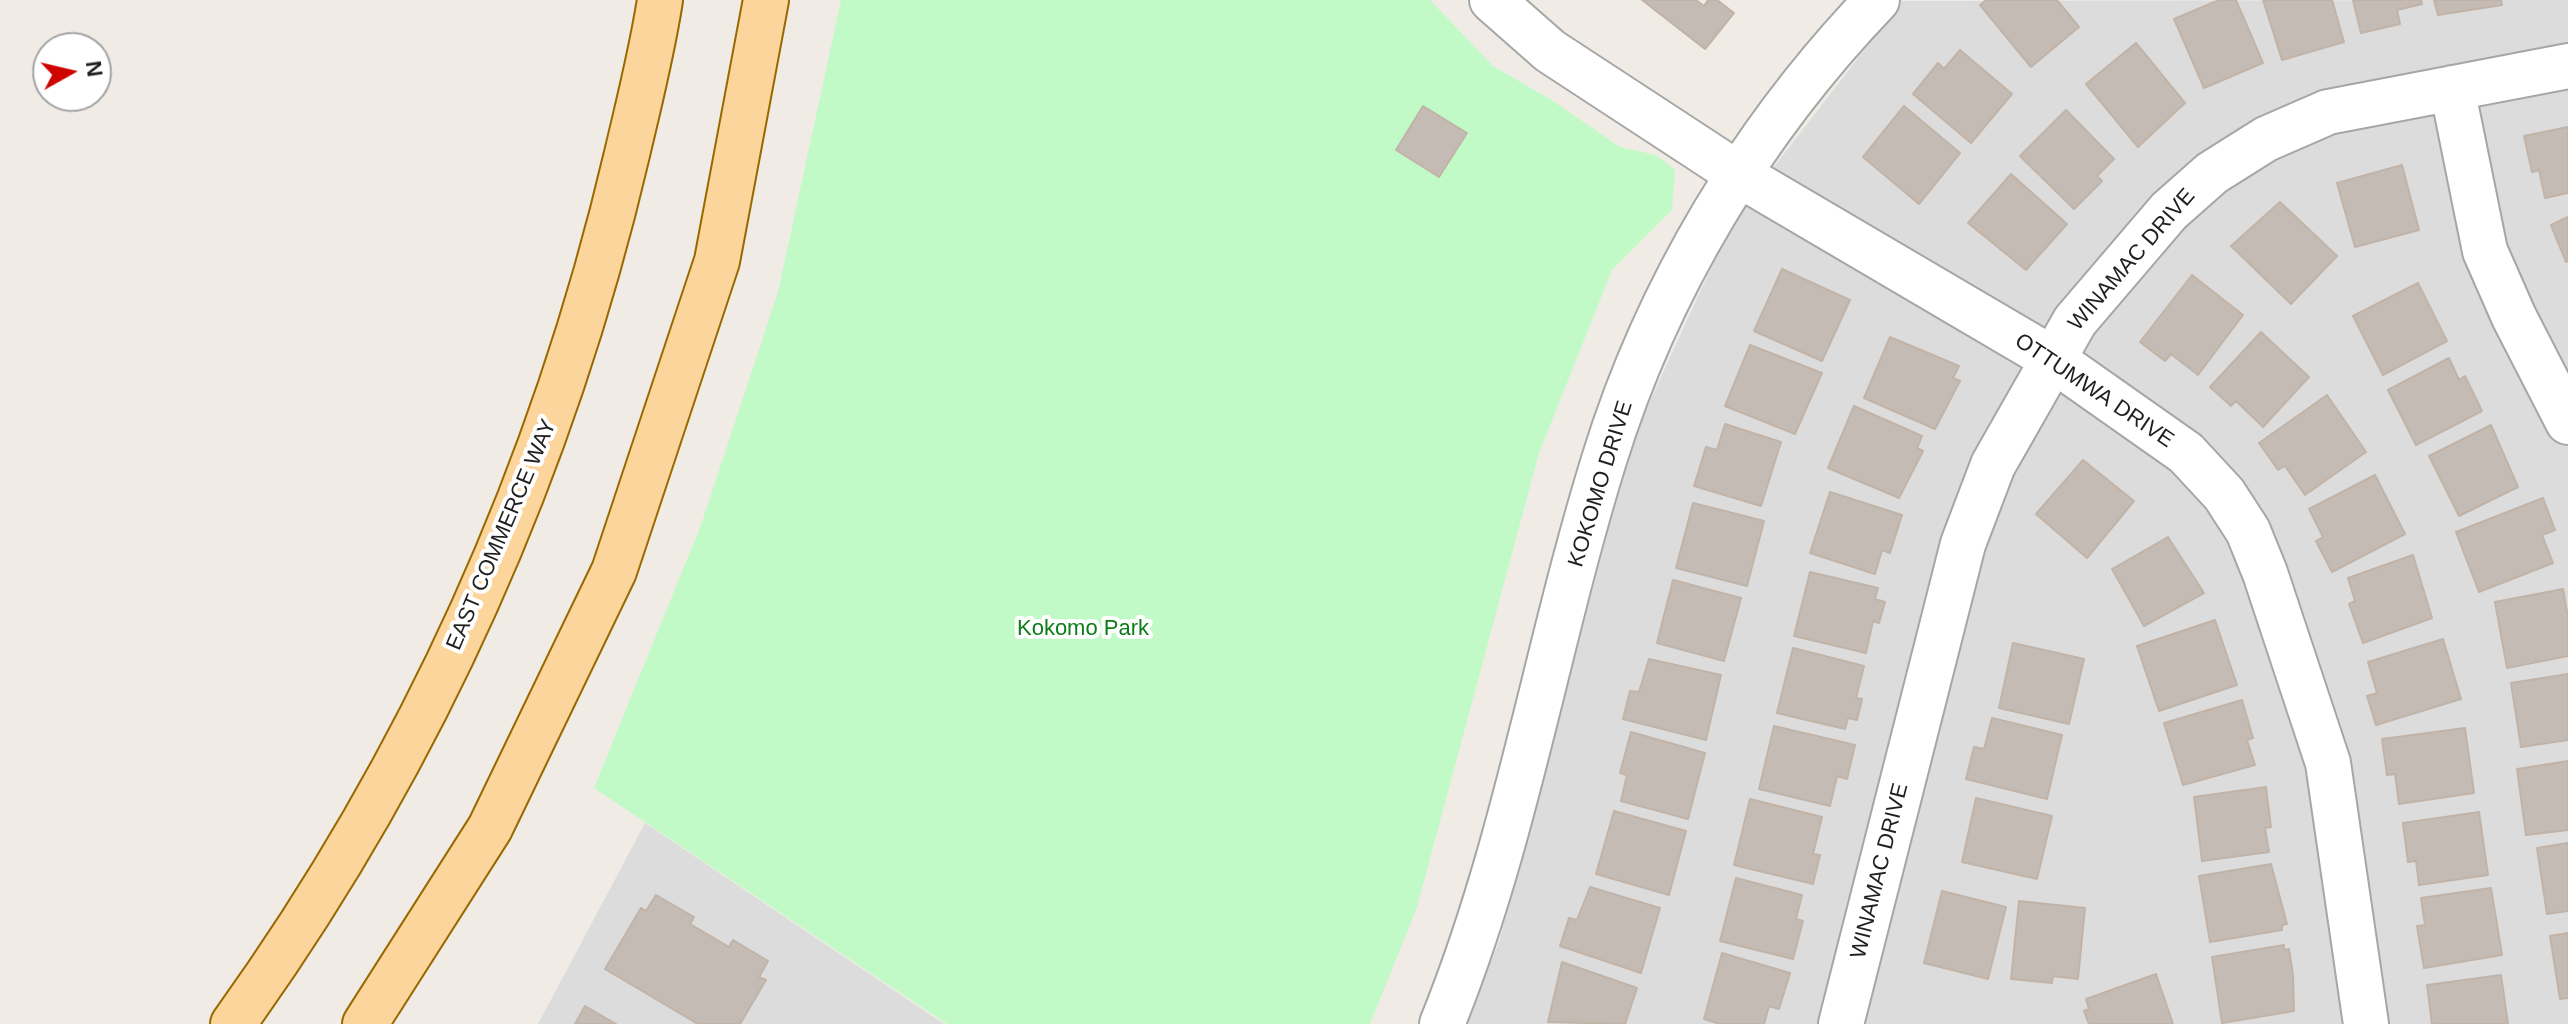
<!DOCTYPE html>
<style>
body{margin:0}
#map{position:relative;width:2568px;height:1024px;overflow:hidden;background:#f0ece5;font-family:Helvetica,sans-serif}
canvas{display:block}
.north{position:absolute;left:32px;top:32px;width:80px;height:80px;box-sizing:border-box;background:#fff;border:2px solid #a5a5a5;border-radius:50%;rotate:82deg;font-size:22px;font-weight:700;line-height:32px;text-align:center;color:#1f1f1f}
.north::after{content:'';display:block;margin:auto;width:28px;height:36px;background:#cd0400;clip-path:polygon(50% 0,100% 100%,50% 72%,0 100%)}
</style>
<div id="map">
<canvas width="2568" height="1024"></canvas>
<div class="north">N</div>
</div>
<script>
const ctx = document.querySelector('canvas').getContext('2d');
ctx.lineJoin = 'round';
function fillPath(path, color) { ctx.fillStyle = color; ctx.fill(path, 'evenodd'); }
function strokePath(path, color, width, dash) { ctx.strokeStyle = color; ctx.lineWidth = width; ctx.lineCap = dash ? 'butt' : 'round'; ctx.setLineDash(dash || []); ctx.stroke(path); }
function label(font, color, halo, rows, align = 'center') {
  ctx.font = font + ' Helvetica,sans-serif'; ctx.lineWidth = 8; ctx.setLineDash([]); ctx.textBaseline = 'middle'; ctx.strokeStyle = halo; ctx.fillStyle = color; for (const [text, x, y, turn = 0] of rows) {
    ctx.save(); ctx.translate(x, y); ctx.rotate((+turn || 0) * Math.PI / 180); ctx.textAlign = isNaN(turn) ? turn : align; if (halo) ctx.strokeText(text, 0, 0); ctx.fillText(text, 0, 0); ctx.restore();
  }
}
const residential = new Path2D(`
 M2568,0V1024H1464L1499,942L1633,438L1733,220L1902,1Z
 M645,823L944,1024H538Z`);
const park = new Path2D(`
 M841,0H1430L1493,66L1553,101L1620,147L1656,155L1675,170L1672,210L1612,270L1539,453L1417,907L1370,1024H947L594,788L701,525L778,292Z`);
const building = new Path2D(`
 M1642,0H1696L1704,6L1708,0H1717L1734,13L1705,49Z
 M1986,0H2057L2079,27L2031,67L1980,5Z
 M2219,0H2236L2263,63L2204,88L2174,19Z
 M2263,0H2332L2344,42L2282,60Z
 M2353,0H2421L2422,4L2397,10L2400,24L2361,33Z
 M2434,0H2501L2502,5L2438,15Z
 M2136,43L2185,103L2138,147L2086,84Z
 M1960,50L2012,94L1971,143L1913,94L1938,63L1944,69Z
 M1423,106L1467,133L1439,177L1396,150Z
 M1904,106L1960,153L1919,204L1863,157Z
 M2066,110L2114,159L2097,176L2102,181L2074,209L2020,156Z
 M2568,127V193L2545,198L2539,170L2532,172L2524,136Z
 M2402,165L2419,230L2355,247L2337,183Z
 M2011,174L2067,224L2026,270L1968,223Z
 M2280,202L2337,256L2291,304L2231,246Z
 M2568,217V261L2566,262L2551,225Z
 M1782,269L1850,300L1822,361L1754,331Z
 M2192,275L2243,315L2198,375L2171,354L2165,361L2140,342Z
 M2418,283L2447,341L2383,375L2353,316Z
 M2261,332L2309,377L2263,427L2236,401L2231,406L2210,387Z
 M1890,337L1959,366L1953,378L1960,381L1935,429L1864,398Z
 M1750,345L1822,373L1795,434L1725,406Z
 M2449,358L2459,380L2465,376L2482,411L2416,445L2388,390Z
 M2327,395L2366,452L2305,495L2285,466L2278,470L2259,443Z
 M1854,406L1922,436L1917,448L1923,451L1899,498L1828,468Z
 M1725,424L1781,442L1761,506L1694,486L1706,447L1717,450Z
 M2491,425L2518,487L2459,516L2429,456Z
 M2083,460L2134,501L2087,558L2036,514Z
 M2375,475L2405,534L2332,572L2316,541L2323,537L2309,509Z
 M1830,492L1902,515L1890,553L1882,550L1875,574L1810,553Z
 M2543,498L2555,530L2542,535L2553,563L2479,592L2456,532Z
 M1693,503L1764,521L1747,586L1676,568Z
 M2168,537L2204,593L2144,626L2112,569Z
 M2413,555L2432,618L2363,643L2349,604L2355,601L2348,578Z
 M1810,572L1878,588L1875,599L1885,602L1879,623L1873,621L1866,653L1794,636Z
 M1673,580L1741,598L1724,661L1657,643Z
 M2563,589L2568,617V656L2507,668L2495,602Z
 M2215,620L2237,685L2159,711L2137,646Z
 M2443,639L2461,699L2376,725L2367,696L2377,693L2368,662Z
 M2013,643L2084,659L2069,724L1999,708Z
 M1793,648L1864,666L1856,698L1862,699L1857,720L1848,718L1845,729L1777,713Z
 M1649,659L1721,675L1706,740L1623,719L1630,691L1639,692Z
 M2568,674V740L2521,747L2511,683Z
 M2242,700L2253,738L2247,740L2255,765L2183,785L2164,723Z
 M1992,718L2062,735L2047,799L1966,779L1974,747L1984,749Z
 M1774,726L1855,745L1847,779L1837,776L1830,806L1759,789Z
 M2465,728L2474,793L2399,804L2395,774L2387,775L2382,739Z
 M1631,732L1705,753L1688,819L1621,801L1627,775L1620,773Z
 M2568,761V830L2526,835L2517,769Z
 M2266,787L2271,827L2265,828L2269,852L2202,861L2194,797Z
 M1976,798L2052,816L2037,879L1962,862Z
 M1750,799L1822,817L1813,854L1820,855L1813,884L1734,865Z
 M1614,811L1686,831L1669,895L1596,874Z
 M2479,812L2488,875L2419,885L2416,861L2408,862L2403,823Z
 M2568,843V911L2547,914L2537,848Z
 M2271,864L2287,924L2282,925V930L2210,942L2199,876Z
 M1736,878L1802,895L1796,919L1803,921L1793,959L1720,941Z
 M1590,887L1660,908L1641,973L1560,946L1569,918L1577,920Z
 M2491,888L2502,955L2424,968L2417,926L2425,925L2421,898Z
 M1942,891L2006,907L1988,979L1924,963Z
 M656,895L694,917L690,924L729,947L733,940L768,961L759,977L766,980L740,1024H698L605,969L641,908L646,911Z
 M2019,901L2085,908L2078,979L2053,976L2052,983L2011,979Z
 M2568,933V998L2560,999L2550,936Z
 M2284,945V950L2289,949L2293,975L2294,1011L2222,1023L2212,957Z
 M1722,953L1790,973L1779,1009L1769,1006L1764,1024H1720L1704,1019Z
 M1562,962L1637,988L1625,1024L1548,1022Z
 M2156,974L2173,1024H2089L2084,1011L2089,1009L2086,999Z
 M2501,975L2508,1024H2432L2427,985Z
 M585,1006L616,1024H575Z`);
const minor = new Path2D(`
 M1492,0L1550,51L1738,174L2051,358L2186,453L2224,494L2248,531L2265,573L2328,763L2366,1024
 M2452,88L2485,251L2514,317L2568,422
 M1442,1024C1516,842 1546,647 1604,460C1657,288 1753,129 1877,0
 M1841,1024L1963,544L1993,465L2075,321L2169,211L2212,173L2266,139L2328,112L2568,66`);
const major = new Path2D(`
 M233,1024C423,760 553,470 627,154C639,103 652,52 660,0
 M365,1024L490,828L614,571L717,261L766,0`);
const streetNames = [
 ["WINAMAC DRIVE",2132,260,-49],
 ["OTTUMWA DRIVE",2094,391,34],
 ["KOKOMO DRIVE",1601,484,-73],
 ["EAST COMMERCE WAY",502,535,-67],
 ["WINAMAC DRIVE",1880,871,-76]
];
const parkNames = [
 ["Kokomo Park",1083,629]
];
fillPath(residential, '#dddcdc');
fillPath(park, '#c1fac7');
fillPath(building, '#c4bcb4');
strokePath(building, '#c1b3a7', 2);
strokePath(minor, '#a6a6a6', 48);
strokePath(major, '#996900', 48);
strokePath(minor, '#fff', 44);
strokePath(major, '#fcd59d', 44);
label('22px', '#1f1f1f', '#fff', streetNames);
label('22px', '#0b7e17', '#fff', parkNames);
</script>
